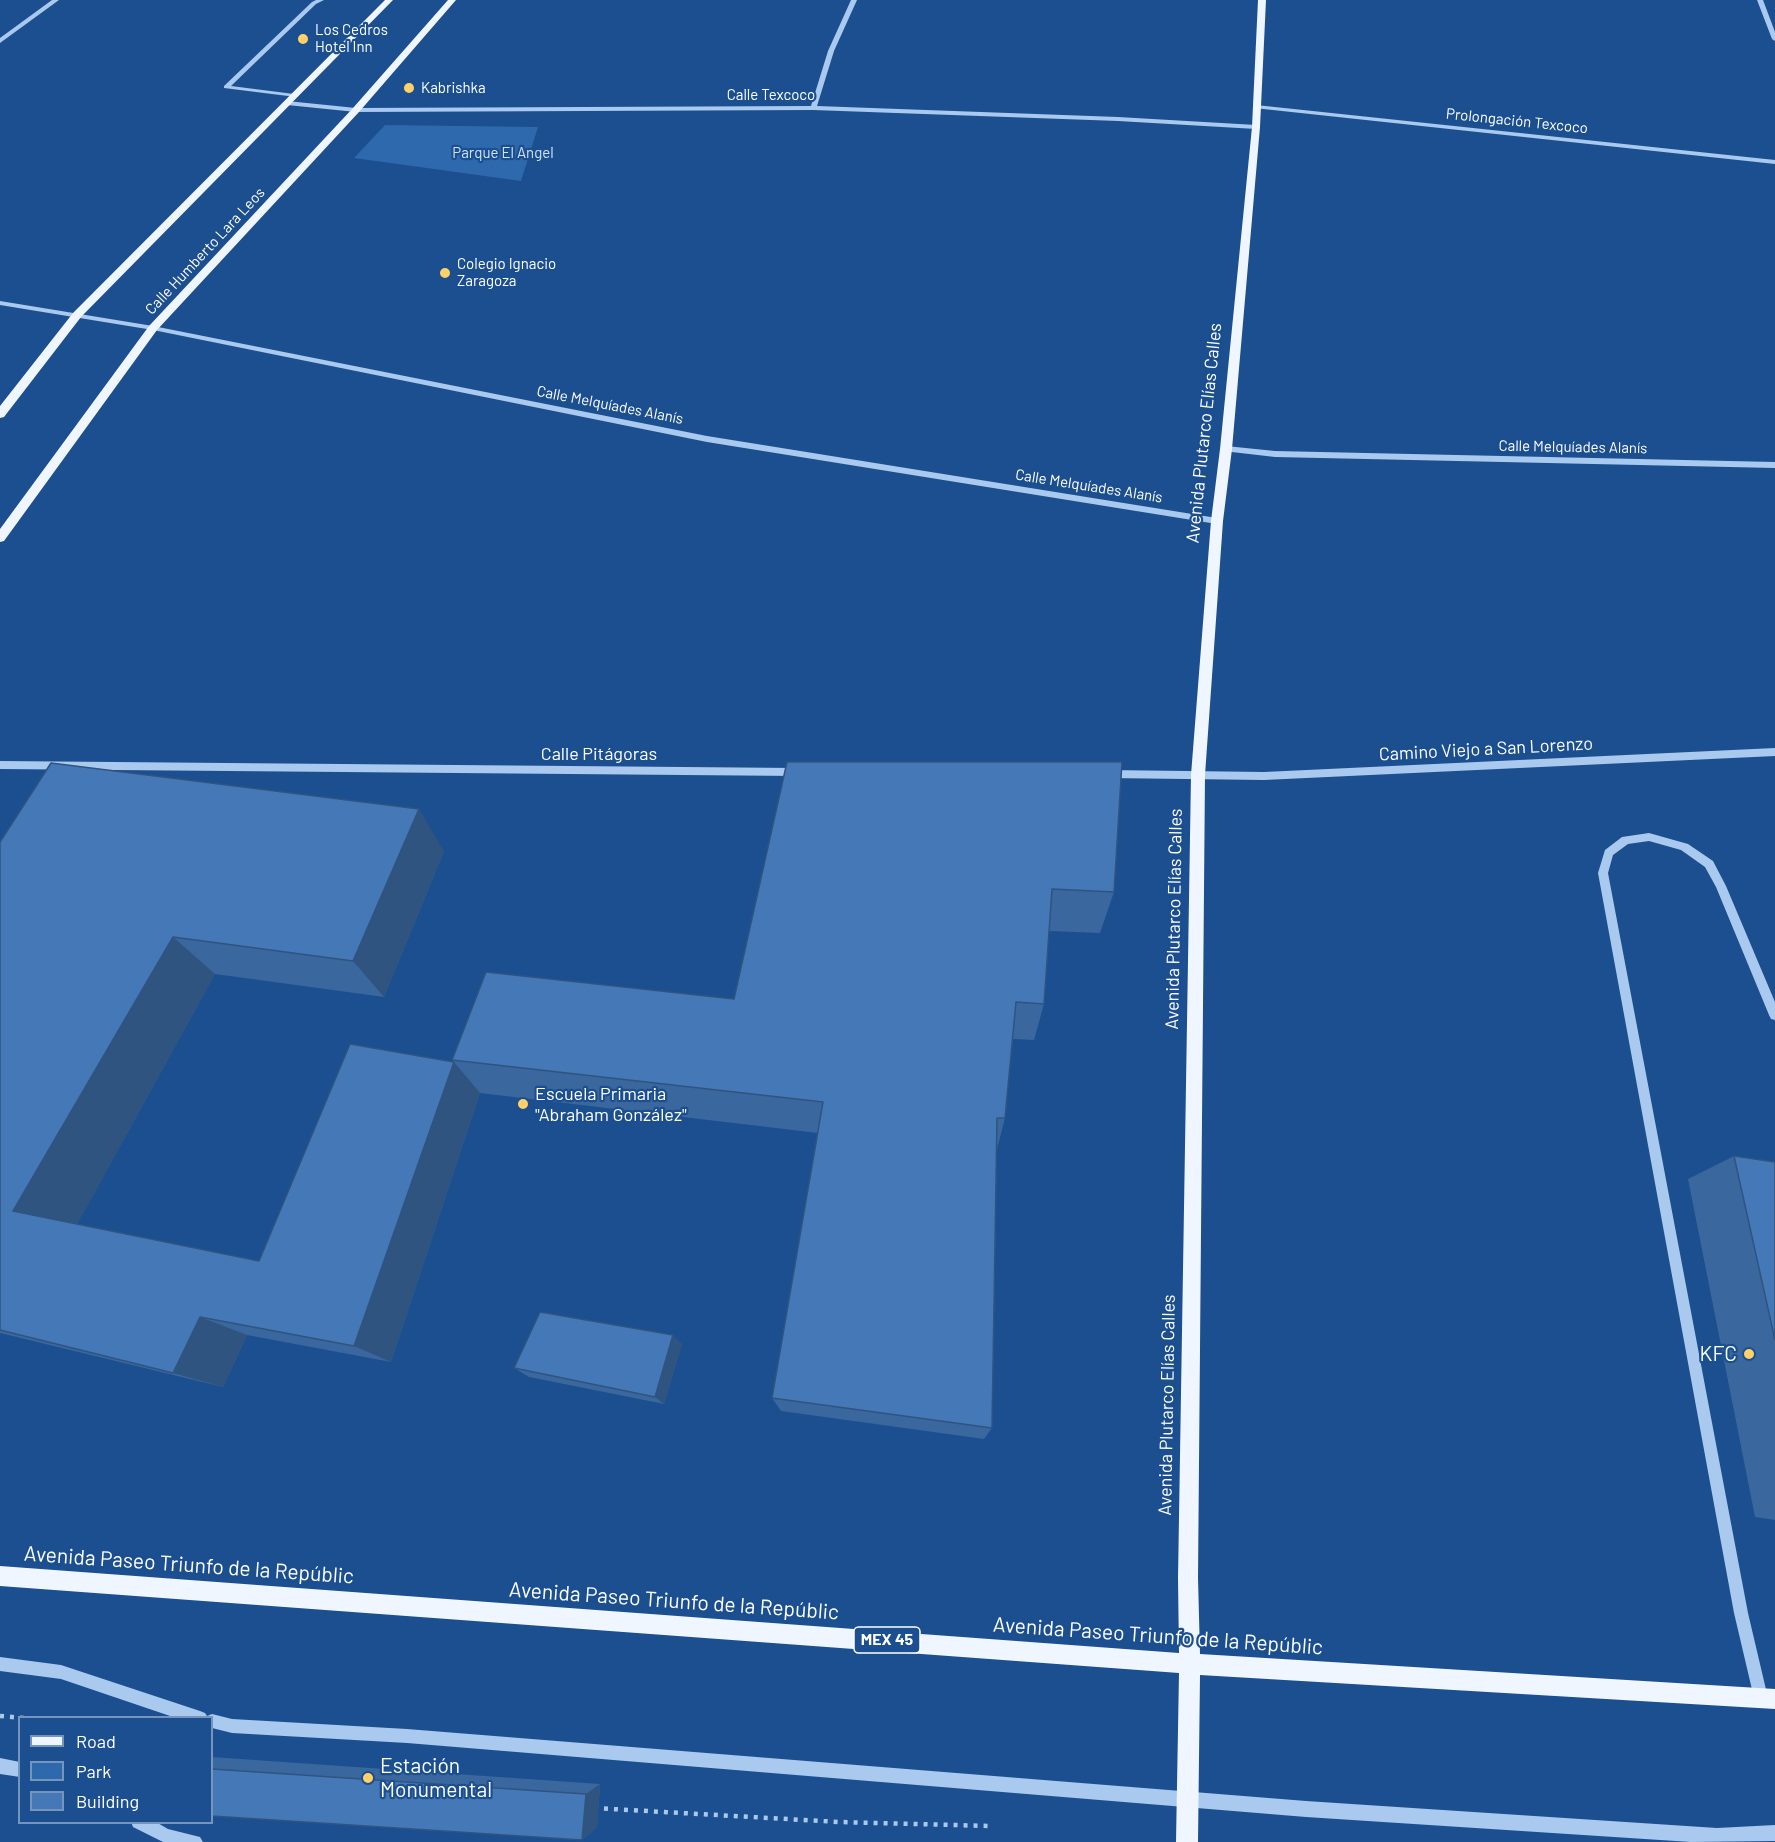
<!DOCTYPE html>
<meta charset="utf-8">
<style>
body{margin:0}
#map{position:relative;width:1775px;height:1842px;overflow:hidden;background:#1b4f8f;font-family:Barlow,sans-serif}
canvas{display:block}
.legend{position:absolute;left:18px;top:1716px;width:195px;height:108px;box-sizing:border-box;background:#1b4f8f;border:2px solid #7695bc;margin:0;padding:8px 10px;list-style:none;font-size:18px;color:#fff}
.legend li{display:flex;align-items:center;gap:12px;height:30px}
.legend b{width:30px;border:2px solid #7695bc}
</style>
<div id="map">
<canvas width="1775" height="1842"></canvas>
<ul class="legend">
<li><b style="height:8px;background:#f0f6ff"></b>Road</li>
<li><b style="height:16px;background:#2e69ad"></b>Park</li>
<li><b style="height:16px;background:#4478b7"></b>Building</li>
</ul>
</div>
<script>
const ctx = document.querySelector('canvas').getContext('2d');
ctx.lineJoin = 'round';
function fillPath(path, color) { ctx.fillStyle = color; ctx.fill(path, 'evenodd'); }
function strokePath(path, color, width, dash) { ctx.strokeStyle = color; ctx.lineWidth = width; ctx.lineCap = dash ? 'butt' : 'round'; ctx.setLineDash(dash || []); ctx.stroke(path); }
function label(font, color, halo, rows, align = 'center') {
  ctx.font = font + ' Barlow,sans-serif'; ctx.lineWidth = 4.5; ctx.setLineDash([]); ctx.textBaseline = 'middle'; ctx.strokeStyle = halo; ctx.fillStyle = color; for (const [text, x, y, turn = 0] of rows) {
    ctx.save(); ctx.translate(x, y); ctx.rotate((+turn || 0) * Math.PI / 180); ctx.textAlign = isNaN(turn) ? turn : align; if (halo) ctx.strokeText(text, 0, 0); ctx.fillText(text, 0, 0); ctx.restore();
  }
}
const green = new Path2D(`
 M385,125L538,127L521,181L354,158Z`);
const path = new Path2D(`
 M0,1716L24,1718
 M594,1808L839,1822L991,1826`);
const minor = new Path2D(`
 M52,0H59L0,43V38Z
 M316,0H324L316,4L231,86L294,94L296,95V97L224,88V86L312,2Z
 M851,0H857L834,51L817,106L1118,117L1256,125L1259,127L1256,129L1118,121L813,110L356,112L287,105L284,103L287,101L356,108L811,106L828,51Z
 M1757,0H1763L1775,32V41L1772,39Z
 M1256,105L1775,160V164L1254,108V106Z
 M0,301L153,326L707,436L1217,518L1221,521L1217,524L707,442L153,330L0,305Z
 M1226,446L1275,451L1775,462V468L1275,457L1223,451V447Z
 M1775,748V756L1264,780L1107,778L1102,774L1107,770L1264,772Z
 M0,761L797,768L802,772L797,776L0,769Z
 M1649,833L1688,844L1713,861L1726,886L1775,1002V1020L1771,1019L1769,1015L1716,887L1705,867L1681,850L1649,841L1628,844L1613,855L1608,873L1748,1613L1768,1698L1766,1703L1761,1705L1756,1703L1754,1698L1734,1613L1598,873L1605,850L1622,837Z
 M0,1657L61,1665L200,1711L205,1713L207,1716L212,1714L232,1719L407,1729L1306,1801L1717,1828L1775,1825V1841L1691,1842L1306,1817L407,1743L232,1733L212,1728V1718H176L61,1679L0,1671Z
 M0,1758L20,1762V1777L0,1774Z
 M131,1822H156L168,1829L200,1837L203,1842H163L133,1827Z`);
const major = new Path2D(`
 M385,0H393L81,317L4,417L0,418V406L73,313Z
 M448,0H456L359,112L157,330L4,541L0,542V529L149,326L353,108Z
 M1258,0H1266L1260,127L1232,449L1223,521L1205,775L1198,1578L1200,1654L1775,1689V1709L1200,1675L1198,1842H1176L1179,1673L0,1586V1566L1179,1653L1178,1578L1191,775L1211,521L1220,449L1252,127Z`);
const wall = new Path2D(`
 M787,762L1114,892L1100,933L1049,931L1044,1004L1034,1040L1013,1039L1005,1118L997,1149L992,1428L984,1439L781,1411L772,1398L818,1133L480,1093L391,1362L247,1335L223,1387L0,1333V842L444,851L384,997L215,974L77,1224L259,1261L454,1062L452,1060L734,999Z
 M1734,1156L1775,1162V1520L1755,1517L1688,1179Z
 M682,1344L664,1404L529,1377L514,1368Z
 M212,1757L600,1784L597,1827L582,1840L212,1816Z`);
const shadedWall = new Path2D(`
 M419,809L444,851L384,997L353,961Z
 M173,937L215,974L71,1235L13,1211Z
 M454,1062L480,1093L391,1362L354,1346Z
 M200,1317L247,1335L223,1387L173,1373Z
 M673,1335L682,1344L664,1404L655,1397Z
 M600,1784L597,1827L582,1840L586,1794Z`);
const building = new Path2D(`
 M787,762H1122L1114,892L1052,889L1044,1004L1016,1002L1005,1118H997L992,1428L772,1398L823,1102L452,1060L486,972L734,999Z
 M51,763L419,809L353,961L173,937L13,1211L259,1261L350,1044L454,1062L354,1346L200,1317L173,1373L0,1330V842Z
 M1734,1156L1775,1162V1340Z
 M540,1312L673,1335L655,1397L514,1368Z
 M212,1769L586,1794L582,1840L212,1816Z`);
const markers = [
 [303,39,6,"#ffd166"],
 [409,88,6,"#ffd166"],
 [445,273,6,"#ffd166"],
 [523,1104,6,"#ffd166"],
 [1749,1354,6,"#ffd166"],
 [368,1778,6,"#ffd166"]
];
const farPoinames = [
 ["Los Cedros",315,30],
 ["Hotel Inn",315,47],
 ["Kabrishka",421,88],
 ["Colegio Ignacio",457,264],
 ["Zaragoza",457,281]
];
const farStreetnames = [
 ["Calle Texcoco",771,95],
 ["Prolongación Texcoco",1517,121,6],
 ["Calle Humberto Lara Leos",205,251,-47],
 ["Calle Melquíades Alanís",610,405,11],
 ["Calle Melquíades Alanís",1573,447,1],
 ["Calle Melquíades Alanís",1089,486,9]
];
const farParknames = [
 ["Parque El Angel",503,153]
];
const shields = [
 [887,1640,66]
];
const shieldNames = [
 ["MEX 45",887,1640]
];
const streetNames = [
 ["Avenida Plutarco Elías Calles",1204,433,-84],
 ["Camino Viejo a San Lorenzo",1486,749,-3],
 ["Calle Pitágoras",599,754],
 ["Avenida Plutarco Elías Calles",1174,919,-89],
 ["Avenida Plutarco Elías Calles",1167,1405,-89]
];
const poiNames = [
 ["Escuela Primaria",535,1094],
 ["\"Abraham González\"",535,1115]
];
const nearPoinames = [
 ["KFC",1737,1354],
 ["Estación",380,1766,"left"],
 ["Monumental",380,1790,"left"]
];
const nearStreetnames = [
 ["Avenida Paseo Triunfo de la Repúblic",189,1565,4],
 ["Avenida Paseo Triunfo de la Repúblic",674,1601,4],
 ["Avenida Paseo Triunfo de la Repúblic",1158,1636,4]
];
fillPath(green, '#2e69ad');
strokePath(path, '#a9c9ee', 4.5, [4, 6]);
fillPath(minor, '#a9c9ee');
fillPath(major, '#f0f6ff');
fillPath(wall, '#3a679d');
fillPath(shadedWall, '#305480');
fillPath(building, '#4478b7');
strokePath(building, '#305480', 1.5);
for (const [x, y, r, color] of markers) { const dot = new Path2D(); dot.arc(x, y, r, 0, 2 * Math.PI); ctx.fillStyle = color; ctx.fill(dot); strokePath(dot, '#1b4f8f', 2); }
label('15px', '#fff', '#1b4f8f', farPoinames, 'left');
label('15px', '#fff', '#1b4f8f', farStreetnames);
label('15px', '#cfe3fa', '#1b4f8f', farParknames);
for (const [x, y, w] of shields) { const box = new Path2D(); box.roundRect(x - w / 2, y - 13, w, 26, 4.5); ctx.fillStyle = '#1b4f8f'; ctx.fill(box); strokePath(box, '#fff', 1.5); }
label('bold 16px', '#fff', null, shieldNames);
label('18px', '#fff', '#1b4f8f', streetNames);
label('18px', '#fff', '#1b4f8f', poiNames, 'left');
label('21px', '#fff', '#1b4f8f', nearPoinames, 'right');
label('21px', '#fff', '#1b4f8f', nearStreetnames);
</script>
